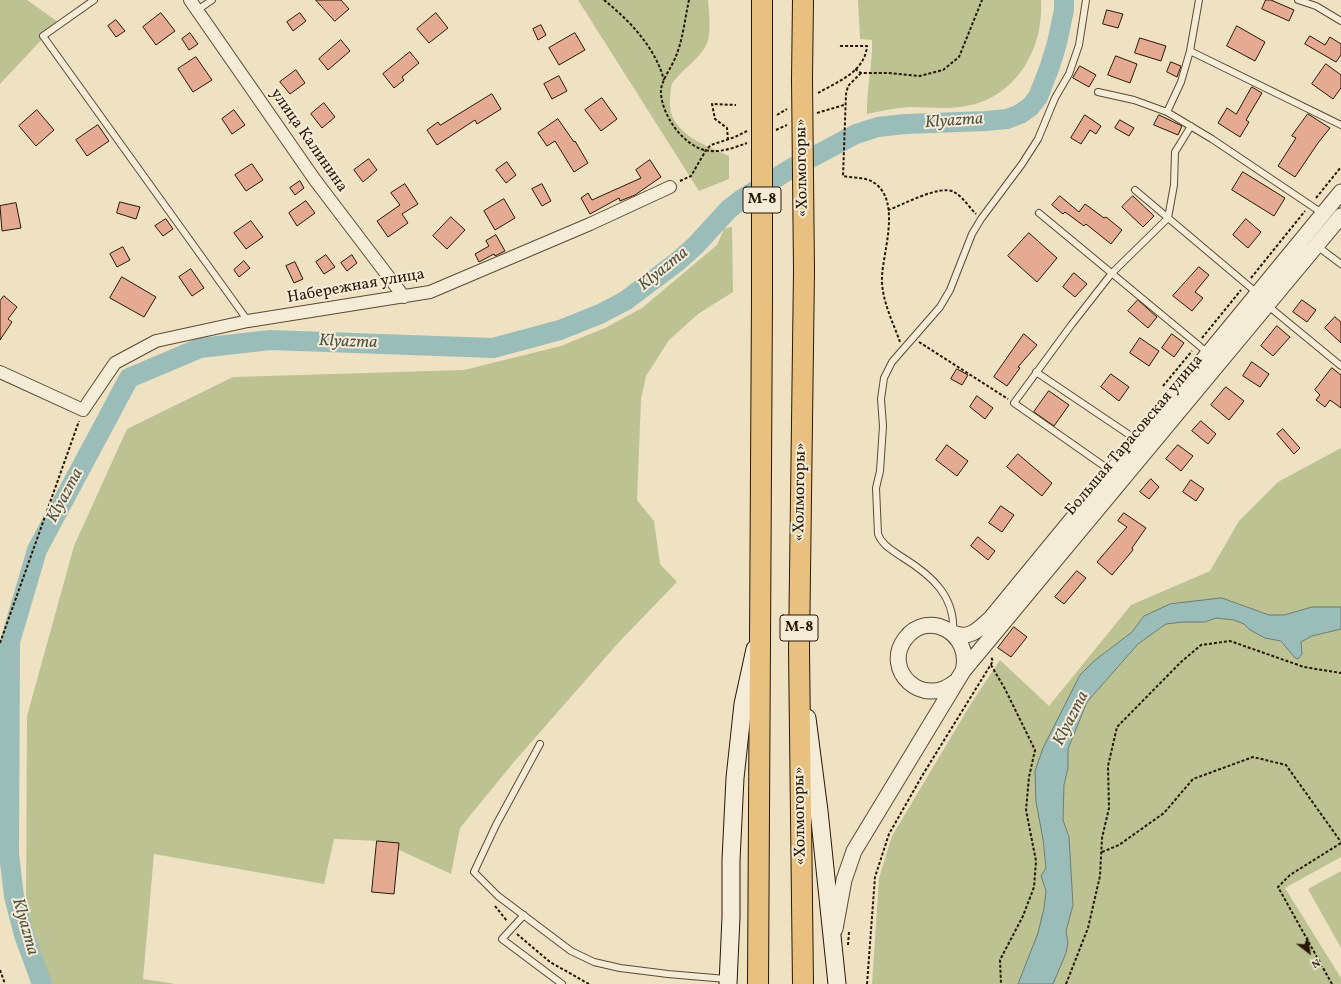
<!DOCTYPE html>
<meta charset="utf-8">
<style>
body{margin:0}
#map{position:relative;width:1341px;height:984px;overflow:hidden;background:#efe2c2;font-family:Vollkorn,serif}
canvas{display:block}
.north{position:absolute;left:1289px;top:932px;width:40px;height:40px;-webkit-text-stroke:3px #f5ecd7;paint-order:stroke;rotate:149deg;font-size:11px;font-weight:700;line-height:16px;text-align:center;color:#291705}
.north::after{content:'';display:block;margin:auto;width:14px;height:18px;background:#291705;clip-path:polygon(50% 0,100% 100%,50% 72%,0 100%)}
</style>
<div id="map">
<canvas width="1341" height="984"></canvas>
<div class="north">N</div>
</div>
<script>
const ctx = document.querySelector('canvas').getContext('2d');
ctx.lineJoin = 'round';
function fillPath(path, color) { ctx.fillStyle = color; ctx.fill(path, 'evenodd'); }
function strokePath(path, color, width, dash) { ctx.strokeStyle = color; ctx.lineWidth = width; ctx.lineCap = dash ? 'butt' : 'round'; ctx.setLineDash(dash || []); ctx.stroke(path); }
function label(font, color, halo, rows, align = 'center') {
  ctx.font = font + ' Vollkorn,serif'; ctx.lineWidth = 4; ctx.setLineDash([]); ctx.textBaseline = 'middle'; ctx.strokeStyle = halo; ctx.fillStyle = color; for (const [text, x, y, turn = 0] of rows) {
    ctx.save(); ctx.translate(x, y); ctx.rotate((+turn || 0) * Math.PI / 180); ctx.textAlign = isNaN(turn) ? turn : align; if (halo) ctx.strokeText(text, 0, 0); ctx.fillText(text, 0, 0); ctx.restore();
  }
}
const green = new Path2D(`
 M0,0H27L58,22L0,84Z
 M578,0H708C709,12 711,28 708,40C703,58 682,68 672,84C670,88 671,95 670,99C667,133 705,145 729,156V179L699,191Z
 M858,0H1041C1044,51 1014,101 960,107C944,109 926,107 909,107C895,108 881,111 867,114C866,89 873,65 872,40L860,39Z
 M732,227L733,292L698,314L669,340L646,376L641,399L637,500L654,521L660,564L677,582L619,642L513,763L460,828L451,874L380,841L334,839L324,884L154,854L143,979L176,984H50L26,909L27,716L74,546L127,429L233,377L464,370L561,346L605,328L642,308L717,245L724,229Z
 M1341,448V607H1312L1284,615H1269L1222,598L1144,616L1132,632L1094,661L1065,705L1060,717L1043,839L1046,869L1041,876C1043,881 1045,886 1046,891C1048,914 1028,964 1018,984H872L879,878L892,836L972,702L1000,660L1049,706L1131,605L1210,571L1239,521L1278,482Z
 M1216,618L1234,620L1244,624L1250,630L1265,638L1281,641L1295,658L1298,659L1302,654L1301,642L1312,636L1341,629V857L1285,888L1341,978V984H1053L1066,953L1068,943L1066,931L1073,905L1069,837L1063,820L1064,785L1068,768V749L1087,702L1138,644L1166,624L1183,622H1205Z
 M1341,871V948L1308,889Z`);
const water = new Path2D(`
 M1222,598L1269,615H1284L1312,607H1341V629L1312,636L1301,642L1302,654L1298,659L1295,658L1281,641L1265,638L1250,630L1244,624L1234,620L1216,618L1205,622H1183L1166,624L1138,644L1087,702L1068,749V768L1064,785L1063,820L1069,837L1073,905L1066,931L1068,943L1066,953L1053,984H1018L1038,933L1044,908L1046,891L1041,876L1046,868L1043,839L1036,802L1035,771L1043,748L1080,675L1094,661L1132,632L1144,616L1170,604Z`);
const river = new Path2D(`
 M42,984L24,935L14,896L9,854L10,642L37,550L129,378L200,348L270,340L493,348L560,330L600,314L625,301L677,262L695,246L729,209L742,199L792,168L856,134L878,127L905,124L986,121L1007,119L1020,114L1030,107L1038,97L1050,66L1057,43L1064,10V0`);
const building = new Path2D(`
 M316,0H341L349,9L335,21Z
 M1266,0H1271L1294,10L1289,21L1262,9Z
 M1107,10L1123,14L1118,28L1103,24Z
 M161,13L175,31L156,45L143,27Z
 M300,13L306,21L293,31L287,22Z
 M436,13L448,28L429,43L417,29Z
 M116,20L125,31L116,37L108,26Z
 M541,25L546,35L538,40L533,29Z
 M1237,26L1265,42L1255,61L1227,46Z
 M190,33L198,44L189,50L182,39Z
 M575,33L585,50L559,65L549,48Z
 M1310,36L1325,45L1330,37L1341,44V55L1336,62L1305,44Z
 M1140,38L1166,46L1161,61L1135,53Z
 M341,40L350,51L328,70L319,59Z
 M410,52L419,63L402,77L404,80L394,88L383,74Z
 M1116,56L1137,64L1130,83L1108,75Z
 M196,57L212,80L193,92L178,69Z
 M1171,62L1181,66L1177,77L1167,72Z
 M1326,64L1341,75V88L1333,99L1312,84Z
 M1080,66L1096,75L1089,87L1073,78Z
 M296,70L305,83L290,94L280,82Z
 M559,76L567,91L552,99L544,84Z
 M1252,87L1262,93L1246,120L1249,122L1240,137L1218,123L1227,108L1236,114Z
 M492,94L501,109L477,124L475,120L437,145L427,130L438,122L440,125Z
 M602,98L617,119L601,131L585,110Z
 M324,103L335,117L322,128L311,114Z
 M37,110L54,130L36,146L19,126Z
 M234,110L245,125L232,134L222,119Z
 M1308,114L1330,128L1318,143L1295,177L1278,166L1296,138L1292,136Z
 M1085,115L1101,126L1096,134L1090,130L1081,144L1071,138Z
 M1159,115L1182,126L1178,135L1154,125Z
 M558,119L574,142L575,141L588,163L574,172L555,141L547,146L538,133Z
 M1120,120L1134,128L1129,136L1115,128Z
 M98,125L109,141L87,156L76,140Z
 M369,159L377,170L363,182L354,170Z
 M650,160L661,177L635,195L620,201L619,198L590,214L581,198L588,193L592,200L641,178L636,170Z
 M507,162L516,175L506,183L496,170Z
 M252,164L263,180L246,191L235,175Z
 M1243,172L1285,198L1274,216L1232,190Z
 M300,181L304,188L295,195L290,188Z
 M405,184L418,204L402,214L408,223L388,237L377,221L400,205L391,193Z
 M542,184L551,201L542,206L532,189Z
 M1060,196L1079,212L1085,204L1104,218L1106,217L1122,230L1111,244L1086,224L1084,226L1065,212L1063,214L1052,205Z
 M1133,196L1154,216L1143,227L1122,207Z
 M504,199L515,218L495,230L484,211Z
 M306,201L315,213L297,226L289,213Z
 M120,202L140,207L136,219L117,213Z
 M16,203L21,228L2,231L0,206Z
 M451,217L465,230L447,249L433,236Z
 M166,219L173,229L163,236L155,226Z
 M1246,219L1261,232L1248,248L1233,235Z
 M251,221L263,237L246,249L234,233Z
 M1029,233L1057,258L1037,282L1008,256Z
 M496,235L505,251L495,256L494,254L479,262L475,254L489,246L486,241Z
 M123,247L130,260L117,267L110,254Z
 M326,255L335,267L324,274L316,262Z
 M352,255L357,263L347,271L341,263Z
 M244,261L250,268L239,277L234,270Z
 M295,262L303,279L294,283L286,266Z
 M1199,267L1209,275L1195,292L1203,298L1192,311L1173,296Z
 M191,269L204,288L192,296L179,277Z
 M1074,273L1087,284L1075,297L1063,287Z
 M122,277L156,297L144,317L110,298Z
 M4,296L17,307L8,319L12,322L0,340V301Z
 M1138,300L1157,317L1148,328L1128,311Z
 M1302,300L1316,310L1307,322L1293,312Z
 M1335,317L1341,322V343L1325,328Z
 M1277,326L1290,337L1273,356L1261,346Z
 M1024,334L1037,345L1018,367L1020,368L1007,386L994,377Z
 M1172,334L1184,343L1174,357L1162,348Z
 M1140,338L1159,351L1149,366L1130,353Z
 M1252,362L1269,374L1260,387L1243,376Z
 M1332,368L1341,375V408L1330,400L1325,407L1316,400L1320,395L1315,390Z
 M957,369L968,375L962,385L951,379Z
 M1111,374L1129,387L1119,401L1101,387Z
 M1226,387L1244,401L1229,420L1211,405Z
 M1049,391L1069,405L1054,426L1034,412Z
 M977,396L993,408L985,419L970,407Z
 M1201,421L1216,434L1208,444L1192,431Z
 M1283,429L1300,448L1294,454L1277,434Z
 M947,445L968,461L957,476L936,460Z
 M1178,445L1193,456L1181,471L1166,459Z
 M1018,454L1052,483L1042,496L1007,467Z
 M1151,479L1159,487L1149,499L1140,492Z
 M1191,480L1204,489L1196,501L1183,492Z
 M1001,506L1014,515L1002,532L989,523Z
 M1124,513L1146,528L1132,548L1133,550L1112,575L1097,562L1127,527L1118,521Z
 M978,537L995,551L988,560L971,546Z
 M1077,571L1086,578L1064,604L1055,597Z
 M1014,627L1027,637L1011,657L998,648Z
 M377,841L399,843L394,894L372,892Z`);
const path = new Path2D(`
 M604,0C630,21 655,47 664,80
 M689,0C685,18 683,39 676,56C672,67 662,79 661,90C660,114 685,150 711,151C723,152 736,147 747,143
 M855,69L861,73H889L920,76L943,70L959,57L982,0
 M861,73L848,86L846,94L843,176C853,178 865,177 873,182C902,200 883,251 882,277C881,299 893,322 900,342
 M818,93C837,82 865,72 867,46H838
 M817,113L844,105
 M777,115L787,109
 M776,130L787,125
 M728,140L727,128L715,119L712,104L736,105
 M680,181L691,176L706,150L711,145L735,137L747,131
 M1316,198L1341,167
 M888,210C903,205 940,184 954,192C962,196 969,207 976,214
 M1251,278L1305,211
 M1202,338L1241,290
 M919,342L1008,399
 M1163,386L1192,351
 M0,643L79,421
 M991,665L1005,689L1035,750L1029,777L1026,810L1036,861L1034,887L1023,916L1000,960L1001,984
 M1102,852L1119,845L1164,813L1193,779L1253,757L1286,765L1341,842
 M495,906L507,921
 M517,934L550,962L589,984
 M848,945L849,931
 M0,970L5,984
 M867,984L875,877L889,834L922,776L993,661L991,657
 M1066,984L1088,928L1100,876L1102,838L1109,808L1108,766L1117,727L1181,662L1201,645L1230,641L1304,667L1341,673
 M1332,984L1278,887L1290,875L1341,843`);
const service = new Path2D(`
 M94,0L43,36L248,321
 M1199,0L1190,51L1181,82L1167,112L1212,139L1322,213
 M1298,0L1316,6L1341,21
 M196,11L212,0
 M1190,51L1341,125
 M1098,92L1134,100L1167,112
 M1135,190L1257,293
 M1039,213L1208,353
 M1317,246L1341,264
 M1267,305L1341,366
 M1036,372L1137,440
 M1111,471L1014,403L1072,324L1112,273L1168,218L1174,185L1175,152L1191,126
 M953,633C956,596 931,575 902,557C892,550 882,545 878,534L876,488L880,471L883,426L881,399L884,378L892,362L940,307L950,290L972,234L981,219L1022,164L1038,139L1055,98L1069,74L1079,45L1086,0
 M540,744L496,825L474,872L498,896L571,951L594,962L620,968L668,974L726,979
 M524,915L502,939L562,984`);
const minor = new Path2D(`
 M190,0L315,180L404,297
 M0,372L83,410L115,363L156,341L248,321L430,292L590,224L670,187`);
const tertiary = new Path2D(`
 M953,633C970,640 979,629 991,618L1341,192
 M955,682C922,709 882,670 905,639C928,608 973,634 963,671
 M835,929L844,880L854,851L963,671L1341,216`);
const secondary = new Path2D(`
 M807,718L819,811L837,984
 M728,984L731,917V860L735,778L743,704L755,649`);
const trunk = new Path2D(`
 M802,79L803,0
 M762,102V0
 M758,984L762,297
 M803,984L799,649L804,271`);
const trunkBridge = new Path2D(`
 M802,79L804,271
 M762,102V297`);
const shields = [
 [762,200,38],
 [799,628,38]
];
const shieldNames = [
 ["М-8",762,200],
 ["М-8",799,628]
];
const streetNames = [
 ["улица Калинина",308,141,55],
 ["«Холмогоры»",803,168,-91],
 ["Набережная улица",356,287,-10],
 ["Большая Тарасовская улица",1135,436,-50],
 ["«Холмогоры»",801,492,-89],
 ["«Холмогоры»",801,816,-91]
];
const waterNames = [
 ["Klyazma",954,122,-4],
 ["Klyazma",664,270,-39],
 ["Klyazma",348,343,2],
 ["Klyazma",66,496,-62],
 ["Klyazma",1072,719,-63],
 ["Klyazma",24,927,74]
];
fillPath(green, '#bcc291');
fillPath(water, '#9bbdb9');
strokePath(water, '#6d7b71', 1);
strokePath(river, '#9bbdb9', 20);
fillPath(building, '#e4ab92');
strokePath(building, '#291705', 1);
strokePath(service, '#5a4a34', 8);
strokePath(minor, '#5a4a34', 14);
strokePath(tertiary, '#5a4a34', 17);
strokePath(secondary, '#291705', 19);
strokePath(trunk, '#291705', 22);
strokePath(path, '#291705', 2, [3, 2]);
strokePath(service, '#f5ecd7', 6);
strokePath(minor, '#f5ecd7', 12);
strokePath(tertiary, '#f5ecd7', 15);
strokePath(secondary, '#f5ecd7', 17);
strokePath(trunk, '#e8c181', 20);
strokePath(trunkBridge, '#291705', 22, []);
strokePath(trunkBridge, '#e8c181', 20);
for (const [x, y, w] of shields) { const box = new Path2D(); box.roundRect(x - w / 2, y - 13, w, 26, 3); ctx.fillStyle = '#f5ecd7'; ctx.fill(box); strokePath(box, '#291705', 1); }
label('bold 15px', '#291705', null, shieldNames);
label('16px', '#291705', '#f5ecd7', streetNames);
label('italic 17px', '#515144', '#f5ecd7', waterNames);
</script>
